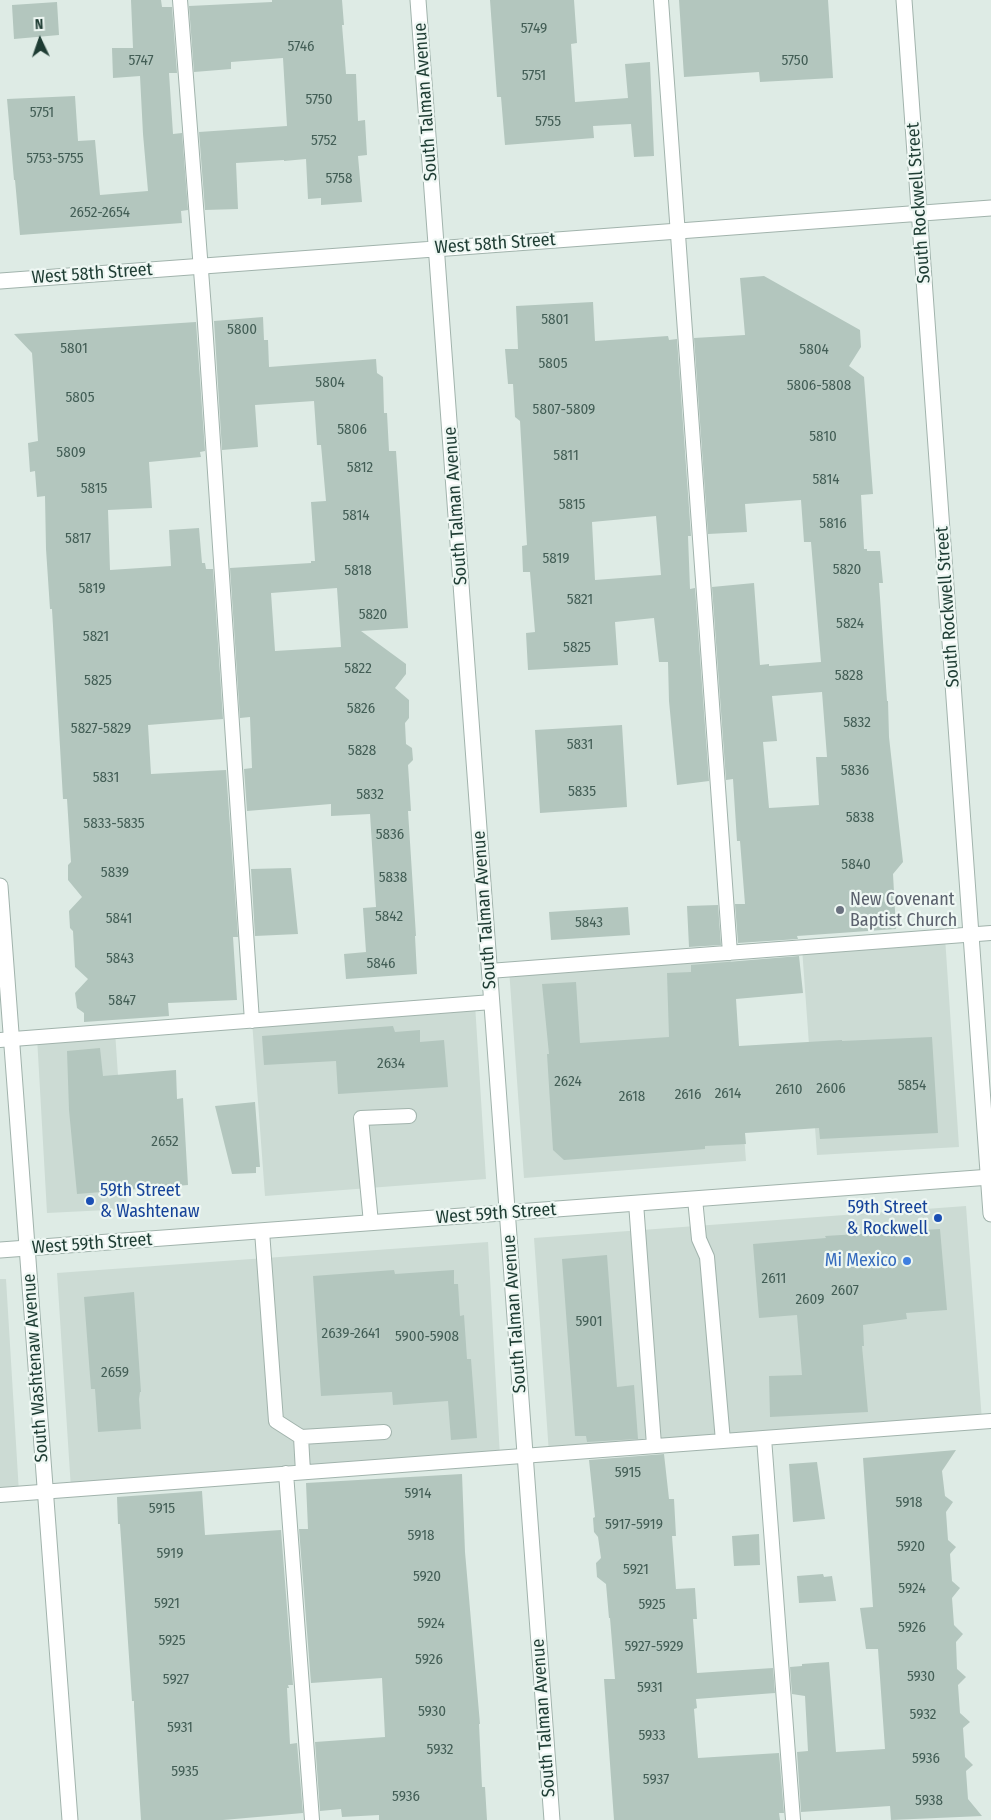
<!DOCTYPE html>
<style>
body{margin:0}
#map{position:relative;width:991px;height:1820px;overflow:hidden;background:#deebe5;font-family:"Fira Sans Condensed",sans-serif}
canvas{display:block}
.north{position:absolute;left:15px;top:15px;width:50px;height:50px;-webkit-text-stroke:4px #eef7f3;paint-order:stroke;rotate:357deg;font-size:14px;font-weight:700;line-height:20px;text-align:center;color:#1e3c33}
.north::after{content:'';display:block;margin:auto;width:18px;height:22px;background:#1e3c33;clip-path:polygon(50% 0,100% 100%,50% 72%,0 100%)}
</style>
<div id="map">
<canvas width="991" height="1820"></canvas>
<div class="north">N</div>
</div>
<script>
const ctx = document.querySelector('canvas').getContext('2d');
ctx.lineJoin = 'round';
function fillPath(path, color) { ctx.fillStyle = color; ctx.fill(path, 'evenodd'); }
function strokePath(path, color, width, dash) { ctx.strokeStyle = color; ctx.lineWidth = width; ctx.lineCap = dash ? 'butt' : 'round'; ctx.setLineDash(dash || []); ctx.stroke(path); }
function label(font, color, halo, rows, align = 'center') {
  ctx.font = font + ' "Fira Sans Condensed",sans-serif'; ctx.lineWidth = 4.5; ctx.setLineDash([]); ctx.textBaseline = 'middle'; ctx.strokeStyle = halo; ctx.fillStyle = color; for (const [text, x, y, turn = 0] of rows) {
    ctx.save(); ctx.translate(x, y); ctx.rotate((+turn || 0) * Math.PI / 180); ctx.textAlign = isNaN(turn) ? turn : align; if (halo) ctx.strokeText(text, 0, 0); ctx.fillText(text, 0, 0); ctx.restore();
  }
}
const built = new Path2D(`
 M945,937L959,1147L817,1155L802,948Z
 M730,953L746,1161L524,1178L509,969Z
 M475,1004L486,1179L265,1196L252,1021Z
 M115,1031L127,1209L47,1213L37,1037Z
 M966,1206L982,1421L549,1454L534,1238Z
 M488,1242L500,1457L71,1489L57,1273Z
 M0,1279H6L19,1493L0,1494Z`);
const building = new Path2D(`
 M131,0H161L162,7H172L177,73H169L173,134L182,133L188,210L181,211L182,223L20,235L15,180H14L7,99L75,96L78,141L95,140L100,195L148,191L143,134L140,76L113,78L112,48H133Z
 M272,0H342L344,25H342L346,74H356L358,121L365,120L367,155L358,156L362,202L321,205V198L308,199L306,159L284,161V160L236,163L238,209L205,210L199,132L287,126L283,58L231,62V69L194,72L189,6L272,2Z
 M490,0H574L577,43L571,44L575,102L628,98L625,64L650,62L654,156L634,157L631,124L593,126L594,138L505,145L501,97H497Z
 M679,0H828L833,78L760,82L759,72L684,77Z
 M57,2L59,35L14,39L12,5Z
 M764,276L860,330L861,347L849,366L864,377L873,494L861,495L864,549H867V551H880L883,583H879L887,701H888L889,737L903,862L893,874L896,929L797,936L798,939L738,943L735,904H745L740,841H737L733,779L726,780L712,587L754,583L760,665L769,664V666L821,662L811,542H804L801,500L745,504L747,532L708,534L694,338L745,335L740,278ZM822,692L827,757H816L819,805L769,808L763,742L777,741L772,696Z
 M593,302L595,341L668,336L669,340L677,339L691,536H688L690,589L695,588L709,781L677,785L669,701L668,662H659L654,618L615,622L618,665L528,670L526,633L535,632L530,572H523L522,546L527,545L520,421L515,417L513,384H508L505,349H518L516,306ZM656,516L661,575L595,580L592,522Z
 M263,317L264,340H268L269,367L376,359L377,373L383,377L384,413H387L389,451H396L408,628L361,631L406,664V674L395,688L409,700V718L405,723L406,744L412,748L413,760L408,765L411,811H408L416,936H415L417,974L346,979L344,954L366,952L363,908L376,907L370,814L331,816V804L247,811L244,769L252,768L250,717L240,718L230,568L311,563V561H315L311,502L326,501L321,445H317L314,401L255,405L258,447L222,450L214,321ZM337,588L341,647L275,651L271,593Z
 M196,322L205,451L200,452L201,457L149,462L152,508L108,510L110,570L171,566L169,530L199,528L202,563H205L206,569H213L223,719L148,725L151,774L226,770L238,937H233L237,1000L168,1003L169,1016L84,1022V1013L77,1008L75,993L88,979L75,967L73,931L70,928L69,911L82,897L68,880V865L71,862L67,799H63L61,764L52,609H50L46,549L45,496L37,497L35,471L30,472L28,443L38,441L33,366L32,353L14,334Z
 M622,725L627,807L540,813L535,730Z
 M291,868L298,934L255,936L251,869Z
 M718,905L721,945L689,947L687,906Z
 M628,907L630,935L551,940L549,912Z
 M799,956L803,993L736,999L739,1046L842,1040V1041L932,1037L938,1133L820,1139L819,1128L745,1133L746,1144L705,1146V1149L668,1152L564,1160L553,1150L547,1054H549L542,984L576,982L580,1043L669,1037L667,973L691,972V965Z
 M393,1026L395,1032L420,1030V1042L444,1040L448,1087L338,1094L336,1061L264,1065L262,1036Z
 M100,1048L103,1076L176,1070L177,1099L183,1098L188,1185L77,1194L69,1110L67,1051Z
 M255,1102L260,1167H256V1173L232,1174L215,1106Z
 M940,1229L947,1310L906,1313L907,1319L863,1325L864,1346H862L868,1412L770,1417L769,1376L802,1375L797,1315L759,1318L753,1244L826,1238L825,1236Z
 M607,1255L617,1387L634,1385L638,1439L587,1442L586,1436H575L562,1259Z
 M394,1270L395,1274L454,1270V1284H458L460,1316L464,1315L467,1359H471L477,1438L451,1440L448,1401L393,1405L392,1392L321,1396L313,1276Z
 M134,1292L141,1392H140L139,1399L141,1429L98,1432L95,1389H91L84,1297Z
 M956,1450L942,1471L945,1496L953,1502L946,1512L948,1540L956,1547L950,1554L952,1581L960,1588L952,1598L954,1625L963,1634L956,1642L957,1669L966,1677L958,1685L960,1713L970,1722L963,1728L965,1757L973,1765L966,1771L968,1799L982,1816L891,1820L890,1806L801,1812L797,1752L808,1751L805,1696L792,1694L790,1667L802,1666V1664L829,1662L836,1752L885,1749L878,1649H866L860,1608L873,1607L863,1458Z
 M664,1454L669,1499H674L676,1536H672L676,1589L695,1588L697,1619H693L697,1673L773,1668L775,1693L696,1699L697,1708L694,1709L698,1758L779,1753L784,1813H779L780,1820H614L604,1679H615L610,1618H609L606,1584L597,1577L596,1563L601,1558L598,1537L594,1532L593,1518L595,1517L589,1460Z
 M817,1462L825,1519L793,1522L789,1464Z
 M462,1474L465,1552L480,1724H479L482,1787H485L487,1820H379V1815L342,1817L341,1809L320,1811L315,1742L385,1737L382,1678L311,1683L299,1529H308L306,1483Z
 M202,1491L205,1535L281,1530L293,1685H288L289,1688H287L290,1744L297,1743L303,1813L223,1820H141L134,1706V1701H132L120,1524H118L117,1497Z
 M759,1534L760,1565L734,1566L732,1536Z
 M823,1574L824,1577L832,1576L836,1601L799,1603L797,1576Z`);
const service = new Path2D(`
 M180,0L204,309L252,1021
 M661,0L730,953
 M489,971L991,933
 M0,1040L492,1002
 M695,1199L699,1239L707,1257L723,1441
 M636,1203L654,1445
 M371,1223L361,1118L409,1116
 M262,1231L276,1421L301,1437L384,1432
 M301,1437L303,1472
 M764,1438L793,1820
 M286,1473L312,1820
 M0,1495L991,1421`);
const minor = new Path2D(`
 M418,0L552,1820
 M904,0L991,1214
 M0,281L991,208
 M0,886L70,1820`);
const tertiary = new Path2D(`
 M0,1250L991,1177`);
const markers = [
 [840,910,5,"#6b7280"],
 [90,1201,5,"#1a4fb4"],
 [938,1218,5,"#1a4fb4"],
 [907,1261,5,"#3f7fe0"]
];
const numberNames = [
 ["5749",534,29],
 ["5746",301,47],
 ["5747",141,61],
 ["5750",795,61],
 ["5751",534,76],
 ["5750",319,100],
 ["5751",42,113],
 ["5755",548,122],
 ["5752",324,141],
 ["5753-5755",55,159],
 ["5758",339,179],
 ["2652-2654",100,213],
 ["5801",555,320],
 ["5800",242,330],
 ["5801",74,349],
 ["5804",814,350],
 ["5805",553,364],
 ["5804",330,383],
 ["5806-5808",819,386],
 ["5805",80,398],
 ["5807-5809",564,410],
 ["5806",352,430],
 ["5810",823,437],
 ["5809",71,453],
 ["5811",566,456],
 ["5812",360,468],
 ["5814",826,480],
 ["5815",94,489],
 ["5815",572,505],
 ["5814",356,516],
 ["5816",833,524],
 ["5817",78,539],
 ["5819",556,559],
 ["5820",847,570],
 ["5818",358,571],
 ["5819",92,589],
 ["5821",580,600],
 ["5820",373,615],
 ["5824",850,624],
 ["5821",96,637],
 ["5825",577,648],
 ["5822",358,669],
 ["5828",849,676],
 ["5825",98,681],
 ["5826",361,709],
 ["5832",857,723],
 ["5827-5829",101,729],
 ["5831",580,745],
 ["5828",362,751],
 ["5836",855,771],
 ["5831",106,778],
 ["5835",582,792],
 ["5832",370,795],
 ["5838",860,818],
 ["5833-5835",114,824],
 ["5836",390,835],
 ["5840",856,865],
 ["5839",115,873],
 ["5838",393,878],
 ["5842",389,917],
 ["5841",119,919],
 ["5843",589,923],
 ["5843",120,959],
 ["5846",381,964],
 ["5847",122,1001],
 ["2634",391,1064],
 ["2624",568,1082],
 ["5854",912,1086],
 ["2606",831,1089],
 ["2610",789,1090],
 ["2614",728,1094],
 ["2616",688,1095],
 ["2618",632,1097],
 ["2652",165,1142],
 ["2611",774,1279],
 ["2607",845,1291],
 ["2609",810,1300],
 ["5901",589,1322],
 ["2639-2641",351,1334],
 ["5900-5908",427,1337],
 ["2659",115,1373],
 ["5915",628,1473],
 ["5914",418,1494],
 ["5918",909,1503],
 ["5915",162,1509],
 ["5917-5919",634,1525],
 ["5918",421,1536],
 ["5920",911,1547],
 ["5919",170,1554],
 ["5921",636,1570],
 ["5920",427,1577],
 ["5924",912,1589],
 ["5921",167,1604],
 ["5925",652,1605],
 ["5924",431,1624],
 ["5926",912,1628],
 ["5925",172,1641],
 ["5927-5929",654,1647],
 ["5926",429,1660],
 ["5930",921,1677],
 ["5927",176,1680],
 ["5931",650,1688],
 ["5930",432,1712],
 ["5932",923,1715],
 ["5931",180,1728],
 ["5933",652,1736],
 ["5932",440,1750],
 ["5936",926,1759],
 ["5935",185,1772],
 ["5937",656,1780],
 ["5936",406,1797],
 ["5938",929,1801]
];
const streetNames = [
 ["South Talman Avenue",426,102,-94],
 ["South Rockwell Street",919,203,-94],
 ["West 58th Street",495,244,-4],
 ["West 58th Street",92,274,-4],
 ["South Talman Avenue",456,506,-94],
 ["South Rockwell Street",948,607,-94],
 ["South Talman Avenue",485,910,-94],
 ["West 59th Street",496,1214,-4],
 ["West 59th Street",92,1244,-4],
 ["South Talman Avenue",515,1314,-94],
 ["South Washtenaw Avenue",36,1368,-94],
 ["South Talman Avenue",544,1718,-94]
];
const worshipNames = [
 ["New Covenant",850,900],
 ["Baptist Church",850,921]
];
const transitNames = [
 ["59th Street",100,1191],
 ["& Washtenaw",100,1212],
 ["59th Street",928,1208,"right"],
 ["& Rockwell",928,1229,"right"]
];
const shopNames = [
 ["Mi Mexico",897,1261]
];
fillPath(built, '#ccdbd4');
fillPath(building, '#b3c6be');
strokePath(service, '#a1b3ac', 16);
strokePath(minor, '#a1b3ac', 17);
strokePath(tertiary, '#a1b3ac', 17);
strokePath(service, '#fff', 14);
strokePath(minor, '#fff', 15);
strokePath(tertiary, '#fff', 15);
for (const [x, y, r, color] of markers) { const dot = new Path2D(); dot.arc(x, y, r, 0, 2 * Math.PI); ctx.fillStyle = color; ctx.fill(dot); strokePath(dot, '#eef7f3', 2); }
label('15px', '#435e56', null, numberNames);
label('18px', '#1e3c33', '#eef7f3', streetNames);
label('18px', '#5b616d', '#eef7f3', worshipNames, 'left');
label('18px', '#164399', '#eef7f3', transitNames, 'left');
label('18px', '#366cbe', '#eef7f3', shopNames, 'right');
</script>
